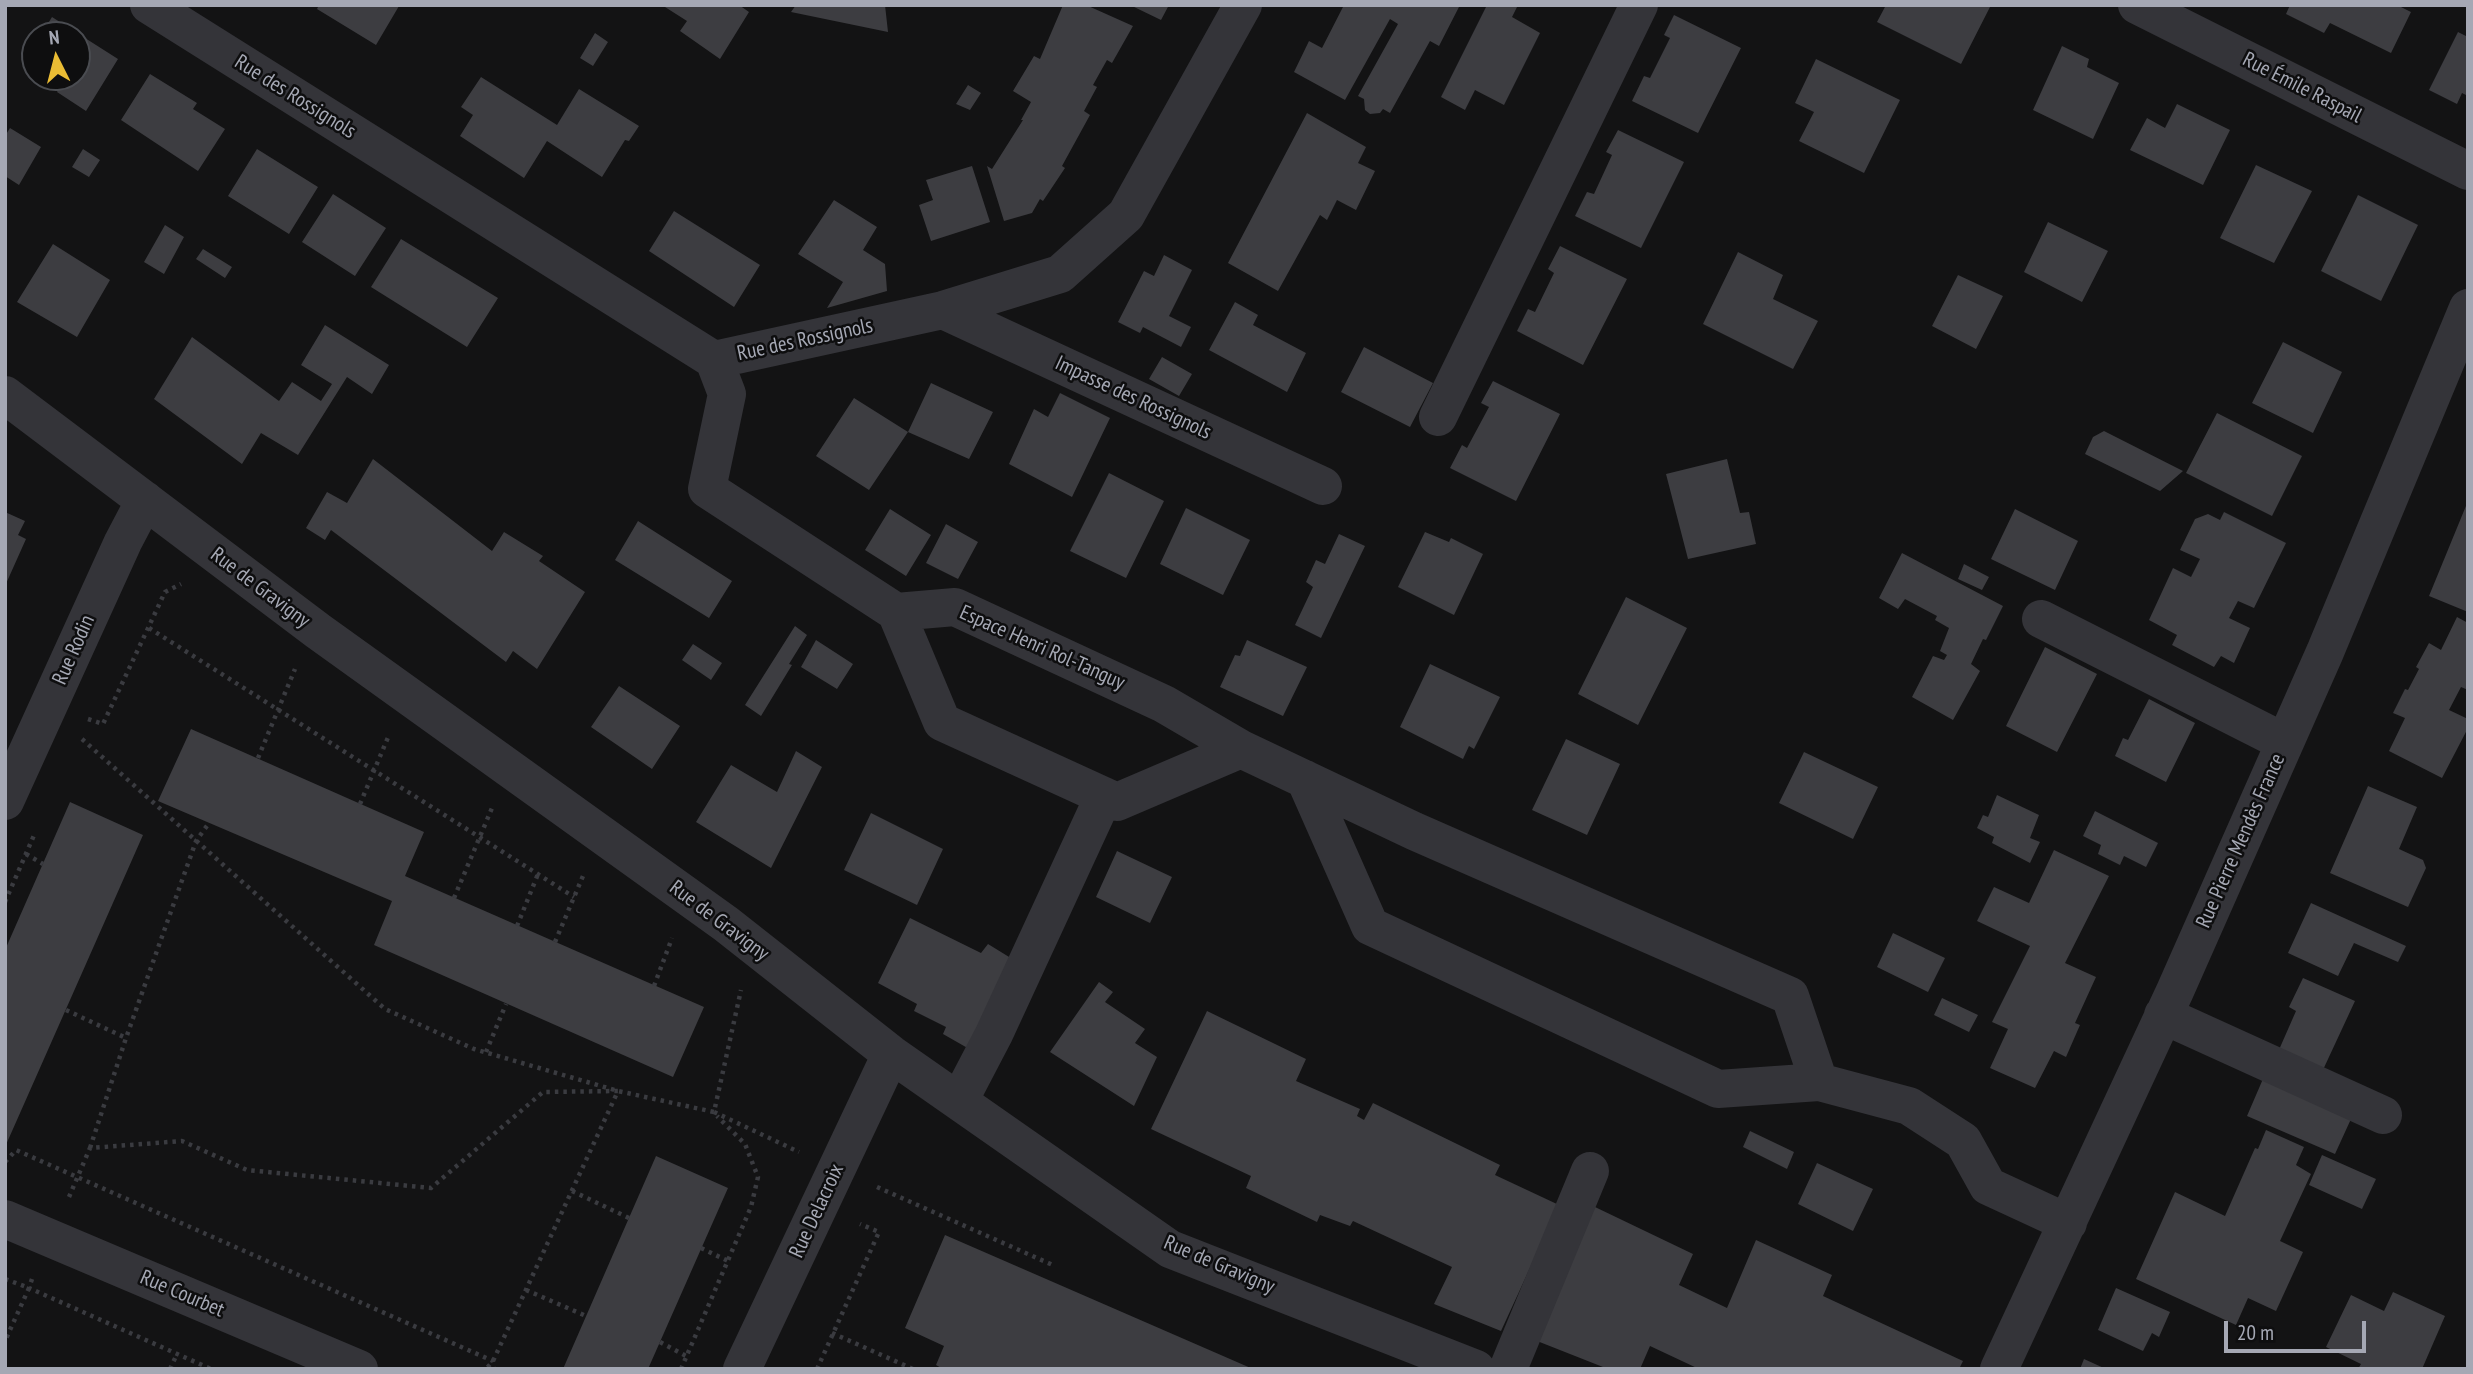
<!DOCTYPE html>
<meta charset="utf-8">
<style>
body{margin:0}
#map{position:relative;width:2473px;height:1374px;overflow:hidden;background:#131314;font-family:"PT Sans Narrow",sans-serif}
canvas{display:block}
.frame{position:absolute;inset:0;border:7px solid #a5a8b4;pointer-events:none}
.north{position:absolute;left:21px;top:21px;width:70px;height:70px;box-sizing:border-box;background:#0e0e0f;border:2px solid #4a4c51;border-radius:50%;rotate:354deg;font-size:19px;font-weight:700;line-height:28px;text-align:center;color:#a5a8b4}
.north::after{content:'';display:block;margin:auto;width:24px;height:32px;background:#eabc34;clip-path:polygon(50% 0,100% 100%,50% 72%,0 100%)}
.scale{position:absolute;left:2224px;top:1321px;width:142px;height:32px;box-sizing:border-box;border:4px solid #a5a8b4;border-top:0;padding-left:9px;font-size:21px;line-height:24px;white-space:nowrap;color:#a5a8b4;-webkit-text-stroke:5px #0e0e0f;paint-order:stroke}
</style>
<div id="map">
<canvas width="2473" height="1374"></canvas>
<div class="frame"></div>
<div class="north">N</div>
<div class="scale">20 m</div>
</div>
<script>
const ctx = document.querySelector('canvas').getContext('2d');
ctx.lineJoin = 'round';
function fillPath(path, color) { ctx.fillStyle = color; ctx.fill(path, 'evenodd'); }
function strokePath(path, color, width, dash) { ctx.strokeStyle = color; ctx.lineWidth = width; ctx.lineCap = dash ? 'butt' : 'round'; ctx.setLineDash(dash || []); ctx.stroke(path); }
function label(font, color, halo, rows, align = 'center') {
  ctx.font = font + ' "PT Sans Narrow",sans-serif'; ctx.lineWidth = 5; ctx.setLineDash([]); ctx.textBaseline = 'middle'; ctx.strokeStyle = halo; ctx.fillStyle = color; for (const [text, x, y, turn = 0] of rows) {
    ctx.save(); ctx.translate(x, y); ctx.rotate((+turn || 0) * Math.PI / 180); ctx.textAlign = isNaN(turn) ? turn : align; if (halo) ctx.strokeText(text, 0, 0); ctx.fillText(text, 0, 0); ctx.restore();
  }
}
const building = new Path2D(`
 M319,5H398L399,6L376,45L317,9Z
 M667,5H739L749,12L720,59L680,31L687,21L665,7Z
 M796,5H885L888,32L791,12Z
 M1063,5H1086L1133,26L1112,63L1107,60L1093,85L1097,87L1084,111L1090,115L1062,166L1065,168L1043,201L1040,199L1032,213L1004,221L987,166L992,169L1023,120H1021L1031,102L1013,91L1034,56L1040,59Z
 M1130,5H1169L1161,20Z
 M1344,5H1460L1439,46L1430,41L1390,113L1383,109L1380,113L1370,114L1365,110L1364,99L1358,96L1398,24L1390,19L1345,100L1294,72L1309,41L1322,48Z
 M1487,5H1518L1512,17L1540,33L1504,105L1475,90L1465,110L1441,97Z
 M1886,5H1987L1990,7L1961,64L1877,22Z
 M2290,5H2397L2411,12L2391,53L2330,23L2324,33L2286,14Z
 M1674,15L1741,48L1698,133L1632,101L1644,76L1650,78L1670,38L1664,35Z
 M52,17L118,59L86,111L57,92L61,84L50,77H77V35H41Z
 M2458,32L2468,37V96L2462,93L2457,104L2429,90Z
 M595,33L608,42L593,66L580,58Z
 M2062,46L2089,59L2087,67L2119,83L2093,139L2033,110Z
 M1816,59L1900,100L1864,173L1799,141L1814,112L1795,103Z
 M150,74L197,103L193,109L225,129L198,171L121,120Z
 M481,77L557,125L579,89L639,126L629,141L625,140L602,177L547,141L524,178L460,136L473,115L461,107Z
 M968,85L981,93L970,110L956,104Z
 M2177,104L2230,130L2203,185L2130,150L2147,118L2165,128Z
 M1307,113L1366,147L1358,163L1375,171L1356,210L1337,200L1327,220L1320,215L1278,291L1228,263Z
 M10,128L41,147L19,185L5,176V136Z
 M1618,130L1684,162L1641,248L1575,216L1587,192L1594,194L1612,155L1606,152Z
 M83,149L100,160L89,177L72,167Z
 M257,149L318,187L289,234L228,196Z
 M2256,165L2312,191L2274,263L2220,238Z
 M972,166L990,222L931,241L919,205L933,200L926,180Z
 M333,194L386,228L355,276L302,242Z
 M2358,195L2418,225L2381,301L2321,271Z
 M834,200L877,227L863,250L885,264L887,291L827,308L843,282L798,254Z
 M674,211L760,265L734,307L649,251Z
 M2048,222L2108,251L2082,302L2024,272Z
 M165,225L184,237L164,274L144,262Z
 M401,239L498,298L467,347L371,287Z
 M53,244L110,280L77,337L17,302Z
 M1560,246L1627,279L1583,365L1517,331L1528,309L1535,312L1554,273L1548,269Z
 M203,249L232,267L225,278L196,259Z
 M1738,252L1783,275L1773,299L1818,321L1793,369L1703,324Z
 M1164,255L1192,270L1169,316L1191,327L1181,347L1143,327L1140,333L1118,322L1144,271L1154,276Z
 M1958,275L2003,296L1976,349L1932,326Z
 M1235,302L1258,315L1253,325L1306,353L1287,392L1209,350Z
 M325,325L389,365L372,394L347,377L298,455L261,433L242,464L154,399L192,337L279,401L292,382L321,401L332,384L301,365Z
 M2283,342L2342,372L2313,433L2252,403Z
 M1364,347L1433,383L1410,427L1341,392Z
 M1162,357L1192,374L1179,396L1149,379Z
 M1493,381L1560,414L1516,501L1450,468L1462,445L1467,448L1489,407L1481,403Z
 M931,383L993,412L969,459L908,432Z
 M1060,393L1110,418L1072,497L1009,464L1034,409L1048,417Z
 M854,398L908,432L869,490L816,456Z
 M2217,413L2302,456L2272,516L2186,473Z
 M2104,431L2183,471L2160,491L2085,454L2093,437Z
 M373,459L492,551L504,532L543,556L539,561L585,592L537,669L513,651L506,662L331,530L325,540L306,528L327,492L347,503Z
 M1727,459L1740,513L1749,512L1756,544L1688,559L1666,474Z
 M1109,473L1164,501L1126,578L1070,551Z
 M2468,501V612L2429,596Z
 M1186,508L1250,540L1223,595L1160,564Z
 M890,509L931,535L906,576L865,550Z
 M2015,509L2078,541L2055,590L1991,559Z
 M5,512L25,521L18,535L26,539L5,586Z
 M2224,512L2286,543L2254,608L2238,601L2229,618L2250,628L2234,663L2221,656L2214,667L2172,645L2177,635L2149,620L2173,568L2191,577L2200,559L2180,550L2195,519L2208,514L2220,520Z
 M638,521L732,581L709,618L615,560Z
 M946,524L978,542L958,579L926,563Z
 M1425,532L1449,542L1451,538L1483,554L1454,615L1398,587Z
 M1339,534L1365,546L1321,638L1295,625L1313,587L1306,582L1316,560L1325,564Z
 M1902,553L2003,606L1986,640L1983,639L1971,664L1980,671L1953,720L1912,697L1933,656L1944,660L1947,655L1940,651L1949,628L1935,620L1937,616L1905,599L1898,609L1879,598Z
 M1964,564L1989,577L1982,590L1958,579Z
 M1626,597L1687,628L1638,725L1578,694Z
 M2457,617L2468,623V690L2461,687L2449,710L2468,719V728L2442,778L2389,751L2405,718L2393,713L2405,689L2408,690L2419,669L2416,667L2429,643L2441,650Z
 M795,626L807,635L789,664L792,665L761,716L745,705Z
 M816,640L853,664L837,689L801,667Z
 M1247,640L1307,667L1283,716L1220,687L1235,655L1240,656Z
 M693,644L722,663L711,680L682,660Z
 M2045,647L2097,674L2057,752L2006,726Z
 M1430,664L1500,697L1474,749L1469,746L1463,759L1400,727Z
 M619,686L680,726L652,769L591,727Z
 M2149,699L2195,723L2166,782L2115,756L2123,738L2128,740Z
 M191,729L424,832L405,876L704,1007L673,1077L374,945L392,901L158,801Z
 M1566,739L1620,764L1587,835L1532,810Z
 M796,751L822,767L771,868L696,822L731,765L777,792Z
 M1804,752L1878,787L1853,839L1779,803Z
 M2368,786L2417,807L2399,849L2423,860L2426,868L2408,907L2330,873Z
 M1997,795L2039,815L2030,838L2040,842L2030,863L1992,843L1994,837L1977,828L1983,815L1988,817Z
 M70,802L143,835L5,1147V950Z
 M2095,811L2158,843L2146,867L2124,856L2120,865L2098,854L2101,845L2083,836Z
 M871,813L943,849L917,905L844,870Z
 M2054,850L2109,876L2065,963L2096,977L2075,1023L2080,1025L2066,1057L2054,1051L2035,1088L1990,1068L2008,1029L1992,1022L2030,946L1977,921L1994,887L2029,903Z
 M1117,851L1172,877L1150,923L1096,897Z
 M2311,903L2406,946L2398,962L2354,943L2338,976L2288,953Z
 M910,918L981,953L988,944L1014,960L971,1050L943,1034L946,1027L914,1011L917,1004L878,983Z
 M1893,933L1945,958L1928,992L1877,967Z
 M2303,978L2355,1001L2322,1072L2356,1108L2335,1154L2247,1116L2275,1051L2278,1052L2296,1011L2289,1007Z
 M1099,982L1113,992L1105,1002L1145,1029L1135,1043L1157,1057L1134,1106L1050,1052Z
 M1942,998L1978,1015L1969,1032L1934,1015Z
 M1207,1011L1306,1059L1296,1081L1360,1109L1357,1116L1364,1120L1373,1103L1500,1165L1495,1175L1559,1205L1501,1331L1434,1304L1452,1267L1353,1221L1350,1226L1320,1215L1317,1222L1246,1188L1251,1176L1151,1129Z
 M2266,1130L2304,1147L2296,1165L2311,1174L2280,1241L2303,1252L2276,1311L2248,1298L2236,1325L2136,1279L2175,1192L2225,1216L2255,1148L2258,1149Z
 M1750,1131L1794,1152L1787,1169L1743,1147Z
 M2322,1155L2376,1179L2362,1209L2309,1185Z
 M656,1156L728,1188L648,1369H563Z
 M1817,1163L1873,1189L1853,1231L1798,1204Z
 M1595,1207L1693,1254L1679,1285L1727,1308L1756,1240L1832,1275L1823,1296L1963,1361L1959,1369H1699L1650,1346L1640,1369H1608L1532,1339Z
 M945,1235L1253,1369H943L936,1365L944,1346L905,1328Z
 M2116,1288L2170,1312L2159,1337L2152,1333L2143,1351L2098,1330Z
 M2393,1292L2445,1316L2422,1369H2358L2361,1364L2326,1347L2351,1295L2384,1311Z
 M2084,1359L2106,1369H2080Z`);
const path = new Path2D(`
 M149,628L574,897
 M88,719L103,724L165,592L181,584
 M82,739L385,1009L474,1049L618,1091L714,1112L741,990
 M258,758L295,669
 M360,804L389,735
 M26,854L43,864
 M454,898L492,808
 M5,902L35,833
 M517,926L538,874
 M555,942L583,876
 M654,986L672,938
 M66,1010L126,1038
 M486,1052L506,1004
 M714,1112L799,1152
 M90,1148L126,1038L196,841L209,823
 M5,1162L16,1150L493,1361L494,1369
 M877,1187L1055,1266
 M572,1191L629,1218
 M69,1197L90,1148L182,1141L247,1170L431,1188L543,1092L618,1091L493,1361L486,1369
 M701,1248L728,1261
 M5,1279L29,1288L5,1341
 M32,1279L29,1288L211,1369
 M526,1290L586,1316
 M832,1333L913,1369
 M660,1342L686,1356
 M170,1369L177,1354
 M681,1369L751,1207L758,1177L745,1144L717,1116
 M817,1369L879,1232L860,1224`);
const minor = new Path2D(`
 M149,5L714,360L943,310L1060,274L1126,215L1243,5
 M2137,5L2468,171
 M943,310L1323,486
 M714,360L727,394L707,489L896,612
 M5,395L318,631L726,924L891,1054L1170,1249L1476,1369
 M1438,417L1639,5
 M2041,619L2284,742
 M1241,749L1117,802L942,722L896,612L955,607L1164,704L1241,749L1414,831L1790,996L1819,1082L1909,1106L1963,1141L1988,1186L2068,1223
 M1305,779L1370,926L1718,1089L1819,1082
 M5,801L123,542L145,500
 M2163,1015L2383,1115
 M959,1101L994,1034L1104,796
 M5,1219L359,1369
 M742,1369L891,1054
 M1508,1369L1590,1171
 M1999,1369L2175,991L2325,652L2468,308`);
const streetNames = [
 ["Rue Émile Raspail",2302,88,27],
 ["Rue des Rossignols",295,97,32],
 ["Rue des Rossignols",805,340,-12],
 ["Impasse des Rossignols",1133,398,25],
 ["Rue de Gravigny",260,588,37],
 ["Espace Henri Rol-Tanguy",1042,648,24],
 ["Rue Rodin",74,650,-66],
 ["Rue Pierre Mendès France",2241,841,-66],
 ["Rue de Gravigny",719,921,37],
 ["Rue Delacroix",817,1211,-65],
 ["Rue de Gravigny",1219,1265,23],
 ["Rue Courbet",182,1294,23]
];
fillPath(building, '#3d3d41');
strokePath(path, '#3a3b40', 4.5, [3.5, 5]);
strokePath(minor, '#343439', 38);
label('21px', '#a5a8b4', '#0e0e0f', streetNames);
</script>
